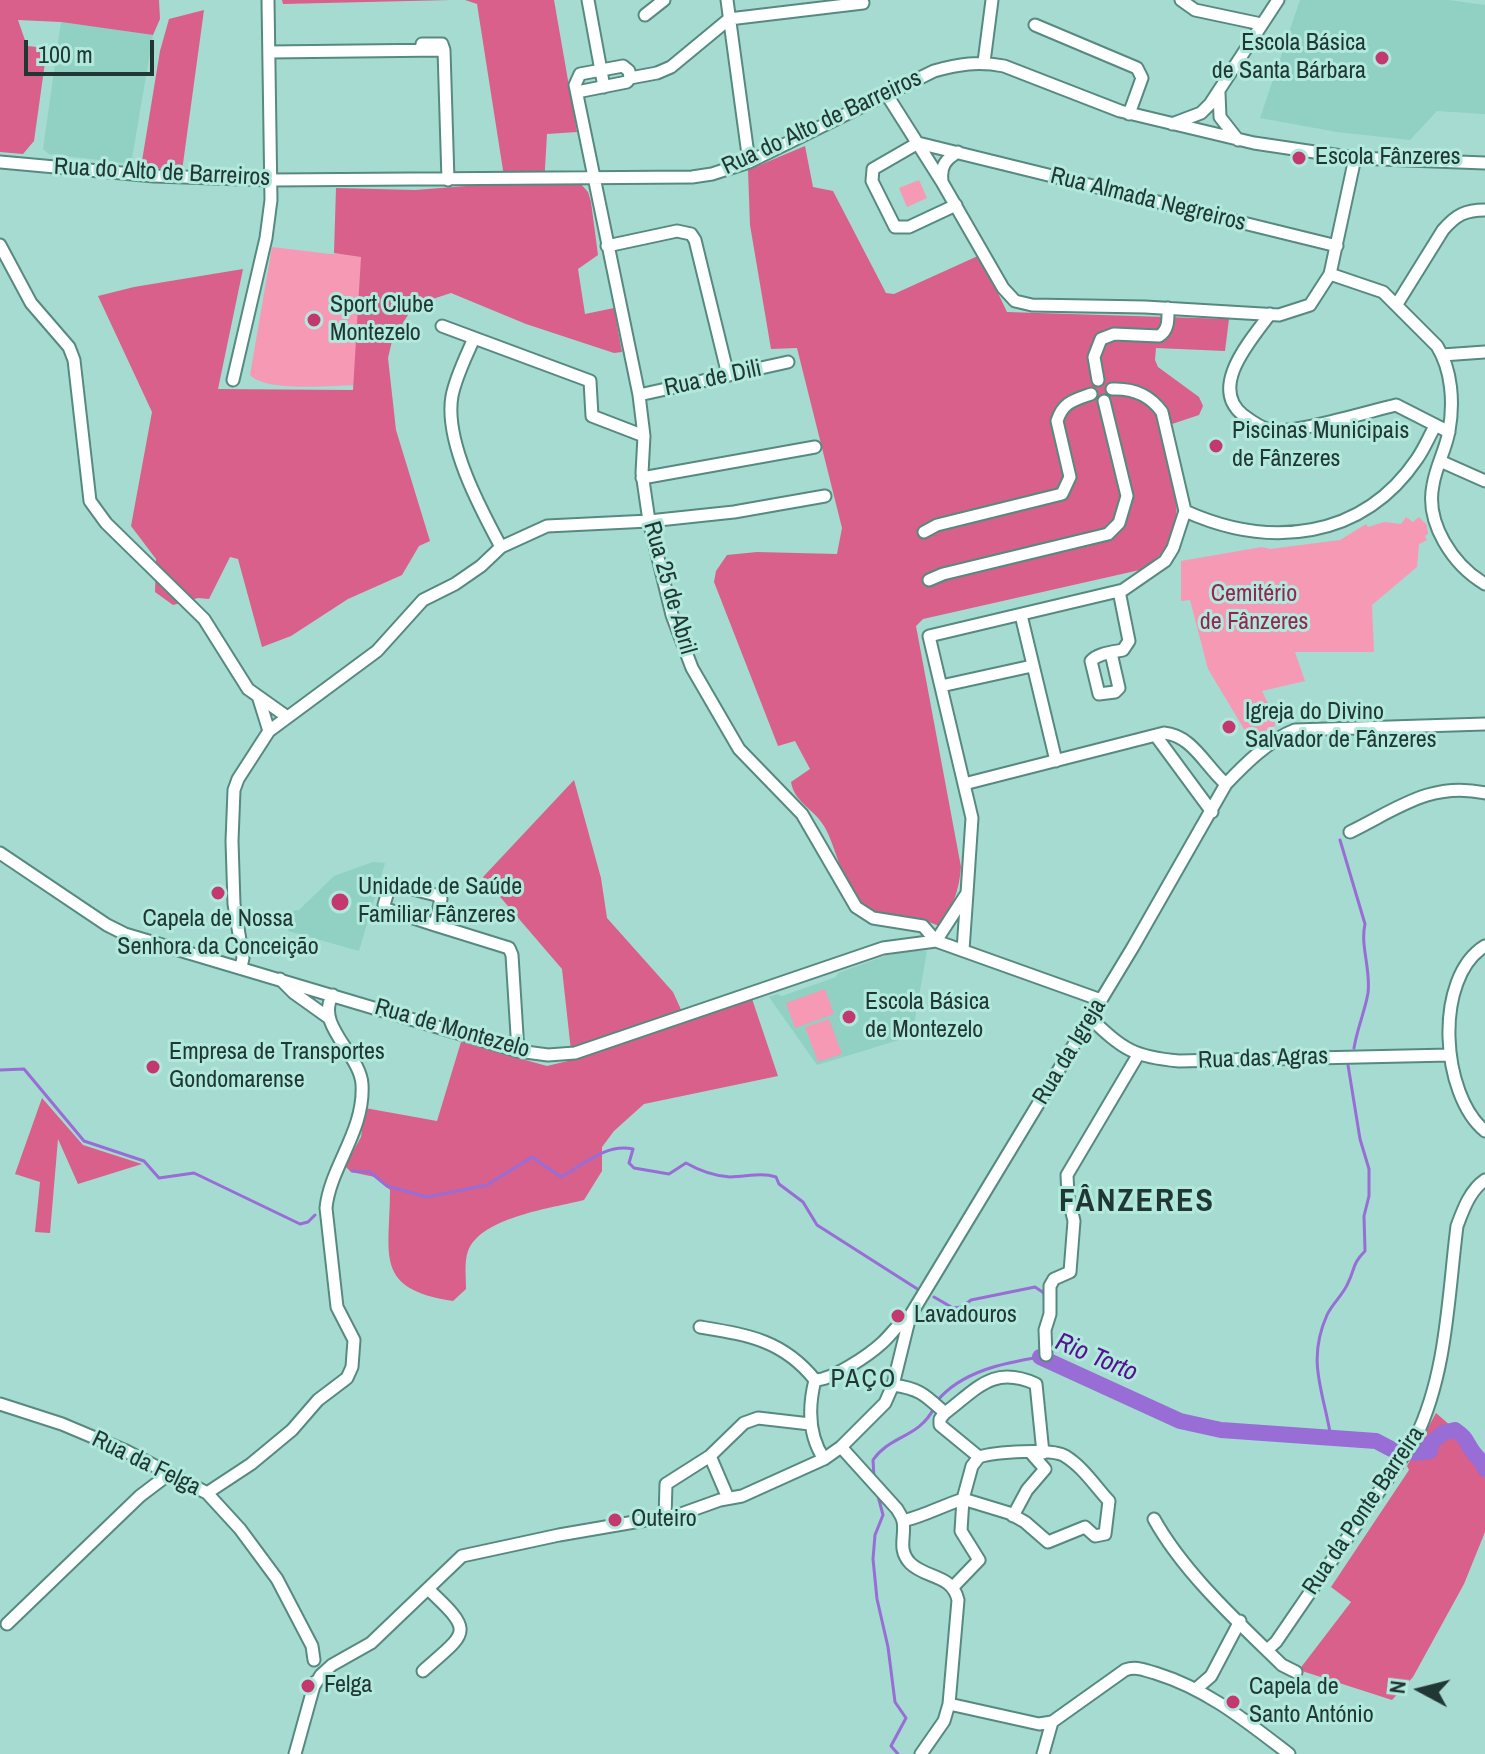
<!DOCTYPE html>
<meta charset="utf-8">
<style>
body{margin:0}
#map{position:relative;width:1485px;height:1754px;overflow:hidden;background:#a5dbd0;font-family:"Archivo Narrow",sans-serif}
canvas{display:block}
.north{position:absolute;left:1381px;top:1650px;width:80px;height:80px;-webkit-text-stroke:6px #b2e9dd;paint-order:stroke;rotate:277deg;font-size:22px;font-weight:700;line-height:32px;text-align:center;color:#213733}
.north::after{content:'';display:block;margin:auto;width:28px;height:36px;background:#213733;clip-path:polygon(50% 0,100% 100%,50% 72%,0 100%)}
.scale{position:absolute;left:24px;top:40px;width:130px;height:36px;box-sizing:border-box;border:4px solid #213733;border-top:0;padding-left:10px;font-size:24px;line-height:28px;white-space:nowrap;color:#213733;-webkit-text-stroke:6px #b2e9dd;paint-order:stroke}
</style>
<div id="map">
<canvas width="1485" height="1754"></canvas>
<div class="north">N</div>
<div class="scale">100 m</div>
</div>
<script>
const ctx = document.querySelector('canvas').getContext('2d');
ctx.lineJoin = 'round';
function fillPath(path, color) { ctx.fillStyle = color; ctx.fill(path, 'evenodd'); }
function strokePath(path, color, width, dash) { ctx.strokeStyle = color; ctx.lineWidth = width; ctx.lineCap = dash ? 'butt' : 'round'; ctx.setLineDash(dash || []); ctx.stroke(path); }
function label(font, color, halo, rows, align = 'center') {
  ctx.font = font + ' "Archivo Narrow",sans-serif'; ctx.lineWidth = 6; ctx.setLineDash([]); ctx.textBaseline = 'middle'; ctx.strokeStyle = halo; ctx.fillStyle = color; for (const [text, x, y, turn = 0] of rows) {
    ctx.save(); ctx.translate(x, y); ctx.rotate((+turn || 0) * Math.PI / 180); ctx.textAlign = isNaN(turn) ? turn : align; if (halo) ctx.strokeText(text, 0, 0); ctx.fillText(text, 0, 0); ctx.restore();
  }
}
const built = new Path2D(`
 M1300,0H1448L1485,5V114L1437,111L1410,140L1337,132L1260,118Z
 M61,22L153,35L131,164L49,154L43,149Z
 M373,862L385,863L359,951L288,931L293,911L299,910L334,876Z
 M907,951H927L912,1036L817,1065L769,997L777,994L782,996L836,977L838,973L888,955Z`);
const green = new Path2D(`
 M919,180L927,198L907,207L899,188Z
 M272,247L330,254L363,252L361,385C335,385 267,393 250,375Z
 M1406,517L1413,522L1419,517L1427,525L1428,534L1425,536L1427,540L1419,544L1417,567L1372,605L1374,652H1295L1305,681L1262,691L1278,724L1250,739L1208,669L1190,600L1181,601V561L1262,547L1270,549L1340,540L1366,524L1368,527L1384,522L1401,524Z
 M825,989L834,1014L795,1028L786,1003Z
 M829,1019L842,1054L818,1062L805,1027Z`);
const forest = new Path2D(`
 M0,0H159L160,19L153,35L61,22L18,20L27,46L47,48L34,141L23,154L0,152Z
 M282,0H451L283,4Z
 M465,0H554L577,132L547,134L544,185L580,183L588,192L591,202L598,255L578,269L585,314L614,308L622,352L614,353L526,324L451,293L414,305L392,341L388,358L396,430L430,541L419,546L402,575L348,599L291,636L262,647L238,559L230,557L209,599L198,598L173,605L155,592L156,559L131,526L152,412L98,296L134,287L243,269L218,389L353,390L361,257L334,253L336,188L415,190L505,183L477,4Z
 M204,10L182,171L141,167L160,51L169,19Z
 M805,146L813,187L833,191L886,293L894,294L980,255L1007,312L1229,319L1225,351L1156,348L1155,360L1158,367L1199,397L1203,406L1199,415L1163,427C1173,477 1196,535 1144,569L923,619L916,626L961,867C959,891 953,907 939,926C916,915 888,921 866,909C846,899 836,845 824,826C814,809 794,802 791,782L810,769L795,741L778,746L714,582L716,571L727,555L757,552L837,554L842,528L797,348L771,349L750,225L748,170Z
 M574,780L601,878L607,918L673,992L683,1014L748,987L778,1076L644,1104L614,1131L602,1147V1171L584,1200C553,1208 481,1217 468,1251C464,1262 466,1277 466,1289L453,1301C373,1289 390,1255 390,1190L375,1177L351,1172L345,1166L361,1137L365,1108L437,1121L461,1042L547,1066L572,1060L562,969L483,877Z
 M42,1098L83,1145L142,1164L78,1184L58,1139L50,1233L35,1232L40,1182L15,1174Z
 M1436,1413L1459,1433L1485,1477V1532L1464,1584L1413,1677L1392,1700L1299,1670L1351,1602L1331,1587L1409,1470L1407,1466Z`);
const stream = new Path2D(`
 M1340,840L1365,924C1360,946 1371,969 1368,993C1365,1011 1357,1029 1354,1048
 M0,1070L24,1069L84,1141L144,1161L159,1178L194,1173L300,1224L308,1222L315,1215
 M352,1171L370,1172L387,1186L427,1197L487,1185L532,1157L561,1177C583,1165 606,1143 633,1149L629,1163L634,1168L669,1174L686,1163C700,1171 714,1176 730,1177C746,1177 761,1172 776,1177L779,1184L803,1202L817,1225L919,1290
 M934,1297L953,1308L962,1307L971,1300L1035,1287L1044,1293L1045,1305
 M937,1401C962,1371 1004,1363 1040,1357V1332
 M1331,1438C1324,1392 1306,1362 1327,1315C1332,1304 1343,1295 1348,1283C1355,1269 1352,1264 1365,1251L1364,1216L1369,1196V1169L1360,1139L1348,1065
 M874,1477L873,1460C890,1435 919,1438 934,1408
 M878,1496L883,1515L875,1535L873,1559L877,1599L888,1647L895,1702L906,1718L891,1746L898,1754`);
const river = new Path2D(`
 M1040,1357L1180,1421L1221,1430L1376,1441L1397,1452
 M1415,1453L1430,1451V1444L1443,1433L1455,1430C1468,1439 1465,1441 1473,1452C1478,1459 1482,1460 1485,1469`);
const minor = new Path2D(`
 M588,0L604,87
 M727,0L749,162
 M1181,0L1195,10L1261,24
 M645,15L664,0
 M1035,25L1137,68L1142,78L1129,114
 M421,50L422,44H442L444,50
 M269,52L444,50L448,180
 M984,62L992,0
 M630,78L657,73L671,67L729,19L863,3
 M577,92L627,82L630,78L629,71L623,66L580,74L575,85L639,395L644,436L642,473L649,521L672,615L692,668L739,749L802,814L856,907L873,918L923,926L936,941
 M1219,93L1220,117L1238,140
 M887,95L942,182L1003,288L1015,301L1032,305L1145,307L1279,315L1310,305L1330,274L1355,158
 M1172,124L1201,113L1210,104L1278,0
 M0,162L154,176L272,180L692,177L712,174L749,162L934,71C959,64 978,61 1004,66L1120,111L1254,143L1355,158L1485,163
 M942,181C940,166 946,159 958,152
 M956,205L909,227H895L872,181L873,169L918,143L1337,246
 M0,245L31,303L69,347L74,360L90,501L106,523L204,619L248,689L286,716
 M607,246L677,231L691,234L695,240L728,375
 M1330,274L1383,292L1437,346C1452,370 1454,403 1449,431C1446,449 1436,466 1433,485C1425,523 1453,565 1485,584
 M1397,304L1443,230C1456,215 1465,210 1485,210
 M1270,314C1251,340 1208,387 1243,415C1251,421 1260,428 1270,430C1292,435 1370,411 1396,405L1449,432
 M442,326L590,381L592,416L644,436
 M474,338C466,357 456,376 452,396C444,441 480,508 501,547
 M1442,355L1485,352
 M233,380L266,238L271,200L268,0
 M1098,380L1094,357L1101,339L1114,334L1159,336C1169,330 1168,319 1168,308
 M639,395L788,362
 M1440,461L1485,481
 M642,478L815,447
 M1185,511C1269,549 1362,540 1417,459C1424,449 1429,437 1435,426
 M924,532L937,525L1062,494L1070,477L1057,421C1063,402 1074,400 1091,394
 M929,580L943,574L1108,534L1119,523L1127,496L1104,401
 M1021,615L1056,761
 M1111,653L1119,688L1115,692L1099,694L1091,661C1098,653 1113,652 1123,650L1129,641L1119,591
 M941,686L1032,666
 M259,699L269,731
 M1156,736L1212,812
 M964,784L1164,733C1192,735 1206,767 1226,784
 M1350,832C1397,809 1431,781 1485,793
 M0,853L107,925L125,934L518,1051L548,1055L575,1053L883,948L936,941L1101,1000
 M397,885L436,895L441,899L435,925L386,909L384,905L389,888Z
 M967,893L972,818L929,636L1123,590L1165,561L1173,548L1185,511L1162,412C1150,395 1133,388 1112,389
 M435,925L509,948L512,955L518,1051
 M936,941L967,893L963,950
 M1485,946C1433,978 1441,1095 1485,1131
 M241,967L243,958L234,904L232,841L234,790L238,779L269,731L377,651L423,600L455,584L481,566L501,547L547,526L649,521L734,512L825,496
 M280,979L294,993L329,1018
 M1090,1018C1123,1049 1133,1057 1179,1061L1450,1055
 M700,1327C748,1335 783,1340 815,1380C808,1408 808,1435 824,1459
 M1046,1355L1045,1330L1050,1314V1286L1054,1279L1070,1272L1074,1221L1068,1196L1067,1175L1138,1055
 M815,1380C832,1380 869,1355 882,1343C892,1334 898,1323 910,1316
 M893,1385C921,1389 925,1395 945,1413C978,1388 993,1365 1036,1384L1043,1453
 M0,1404L62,1424L126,1451L207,1493L240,1529L277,1579L312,1646L314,1660
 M945,1413L940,1419V1425L979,1457
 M841,1447L897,1509C899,1513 902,1516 903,1521C906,1536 897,1549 910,1563C926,1579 952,1574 958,1600L949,1704L944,1721L921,1754
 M710,1456L728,1498
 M207,1493L251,1464L292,1430L318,1400L347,1378L352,1367L354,1340L337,1307L326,1208C330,1167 365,1131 362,1084C360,1054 314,1024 333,995
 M1013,1516L1027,1490L1045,1469L1031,1453
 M665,1518L666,1484L710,1456L744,1423L758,1418L810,1424
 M1154,1519C1184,1573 1238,1622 1282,1665L1296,1672
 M903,1521C924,1516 942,1506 963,1499L972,1466L979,1457C994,1452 1053,1448 1065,1456C1083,1467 1095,1486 1109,1501L1105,1534L1095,1536L1085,1527L1048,1542L1025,1522L1009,1513L963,1499L961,1531L979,1560L953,1587
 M7,1624L140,1496L169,1474
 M1267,1650L1276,1642L1415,1439C1447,1374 1448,1297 1457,1226C1463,1210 1470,1190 1485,1180
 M423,1671C468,1631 475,1633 428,1589
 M314,1686L321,1675L332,1665L371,1643L462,1556L559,1535L681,1514L720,1500L742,1496L824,1459L841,1447L885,1403L893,1385L910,1316L1133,947L1226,784C1245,764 1269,740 1295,730L1485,724
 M1196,1689L1211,1676L1240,1621
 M949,1704L1039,1724L1052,1722L1125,1670C1136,1666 1144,1670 1155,1673C1207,1689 1246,1721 1289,1754
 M295,1754L315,1682
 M1043,1754L1052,1722`);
const markers = [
 [1382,58,8,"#c3386f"],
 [1299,158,8,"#c3386f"],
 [314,320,8,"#c3386f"],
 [1216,446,8,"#c3386f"],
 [1229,727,8,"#c3386f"],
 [218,893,8,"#c3386f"],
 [340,902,10,"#c3386f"],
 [849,1017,8,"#c3386f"],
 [153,1067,8,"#c3386f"],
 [898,1316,8,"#c3386f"],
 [615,1520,8,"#c3386f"],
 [308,1686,8,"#c3386f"],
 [1233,1702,8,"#c3386f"]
];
const poiNames = [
 ["Escola Básica",1366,44,"right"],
 ["de Santa Bárbara",1366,72,"right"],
 ["Escola Fânzeres",1315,158],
 ["Sport Clube",330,306],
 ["Montezelo",330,334],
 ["Piscinas Municipais",1232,432],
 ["de Fânzeres",1232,460],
 ["Igreja do Divino",1245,713],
 ["Salvador de Fânzeres",1245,741],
 ["Unidade de Saúde",358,888],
 ["Familiar Fânzeres",358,916],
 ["Capela de Nossa",218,920,"center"],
 ["Senhora da Conceição",218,948,"center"],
 ["Escola Básica",865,1003],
 ["de Montezelo",865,1031],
 ["Empresa de Transportes",169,1053],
 ["Gondomarense",169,1081],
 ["Lavadouros",914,1316],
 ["Outeiro",631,1520],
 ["Felga",324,1686],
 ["Capela de",1249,1688],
 ["Santo António",1249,1716]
];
const streetNames = [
 ["Rua do Alto de Barreiros",822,123,-25],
 ["Rua do Alto de Barreiros",162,173,3],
 ["Rua Almada Negreiros",1148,200,14],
 ["Rua de Dili",713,379,-12],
 ["Rua 25 de Abril",669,588,74],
 ["Rua de Montezelo",452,1029,16],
 ["Rua da Igreja",1070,1052,-59],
 ["Rua das Agras",1263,1059,-2],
 ["Rua da Felga",146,1464,26],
 ["Rua da Ponte Barreira",1364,1511,-56]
];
const parkNames = [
 ["Cemitério",1254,595],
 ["de Fânzeres",1254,623]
];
const waterNames = [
 ["Rio Torto",1096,1358,23]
];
const neighbourhoodNames = [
 ["PAÇO",864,1380]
];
const districtNames = [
 ["FÂNZERES",1137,1202]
];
fillPath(built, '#90d1c4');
fillPath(green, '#f699b5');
fillPath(forest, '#d9608a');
strokePath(stream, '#986dd6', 3);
strokePath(river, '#986dd6', 16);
strokePath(minor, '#568a80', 15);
strokePath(minor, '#fff', 11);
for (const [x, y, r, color] of markers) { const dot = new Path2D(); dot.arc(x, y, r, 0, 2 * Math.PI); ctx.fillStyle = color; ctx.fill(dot); strokePath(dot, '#b2e9dd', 3); }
label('24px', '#213733', '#b2e9dd', poiNames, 'left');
label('24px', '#213733', '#b2e9dd', streetNames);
label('24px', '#932551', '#b2e9dd', parkNames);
label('italic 26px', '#550f92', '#b2e9dd', waterNames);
ctx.letterSpacing = '2px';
label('26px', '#213733', '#b2e9dd', neighbourhoodNames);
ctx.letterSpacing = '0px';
ctx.letterSpacing = '2px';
label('bold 32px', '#213733', '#b2e9dd', districtNames);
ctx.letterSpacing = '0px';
</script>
